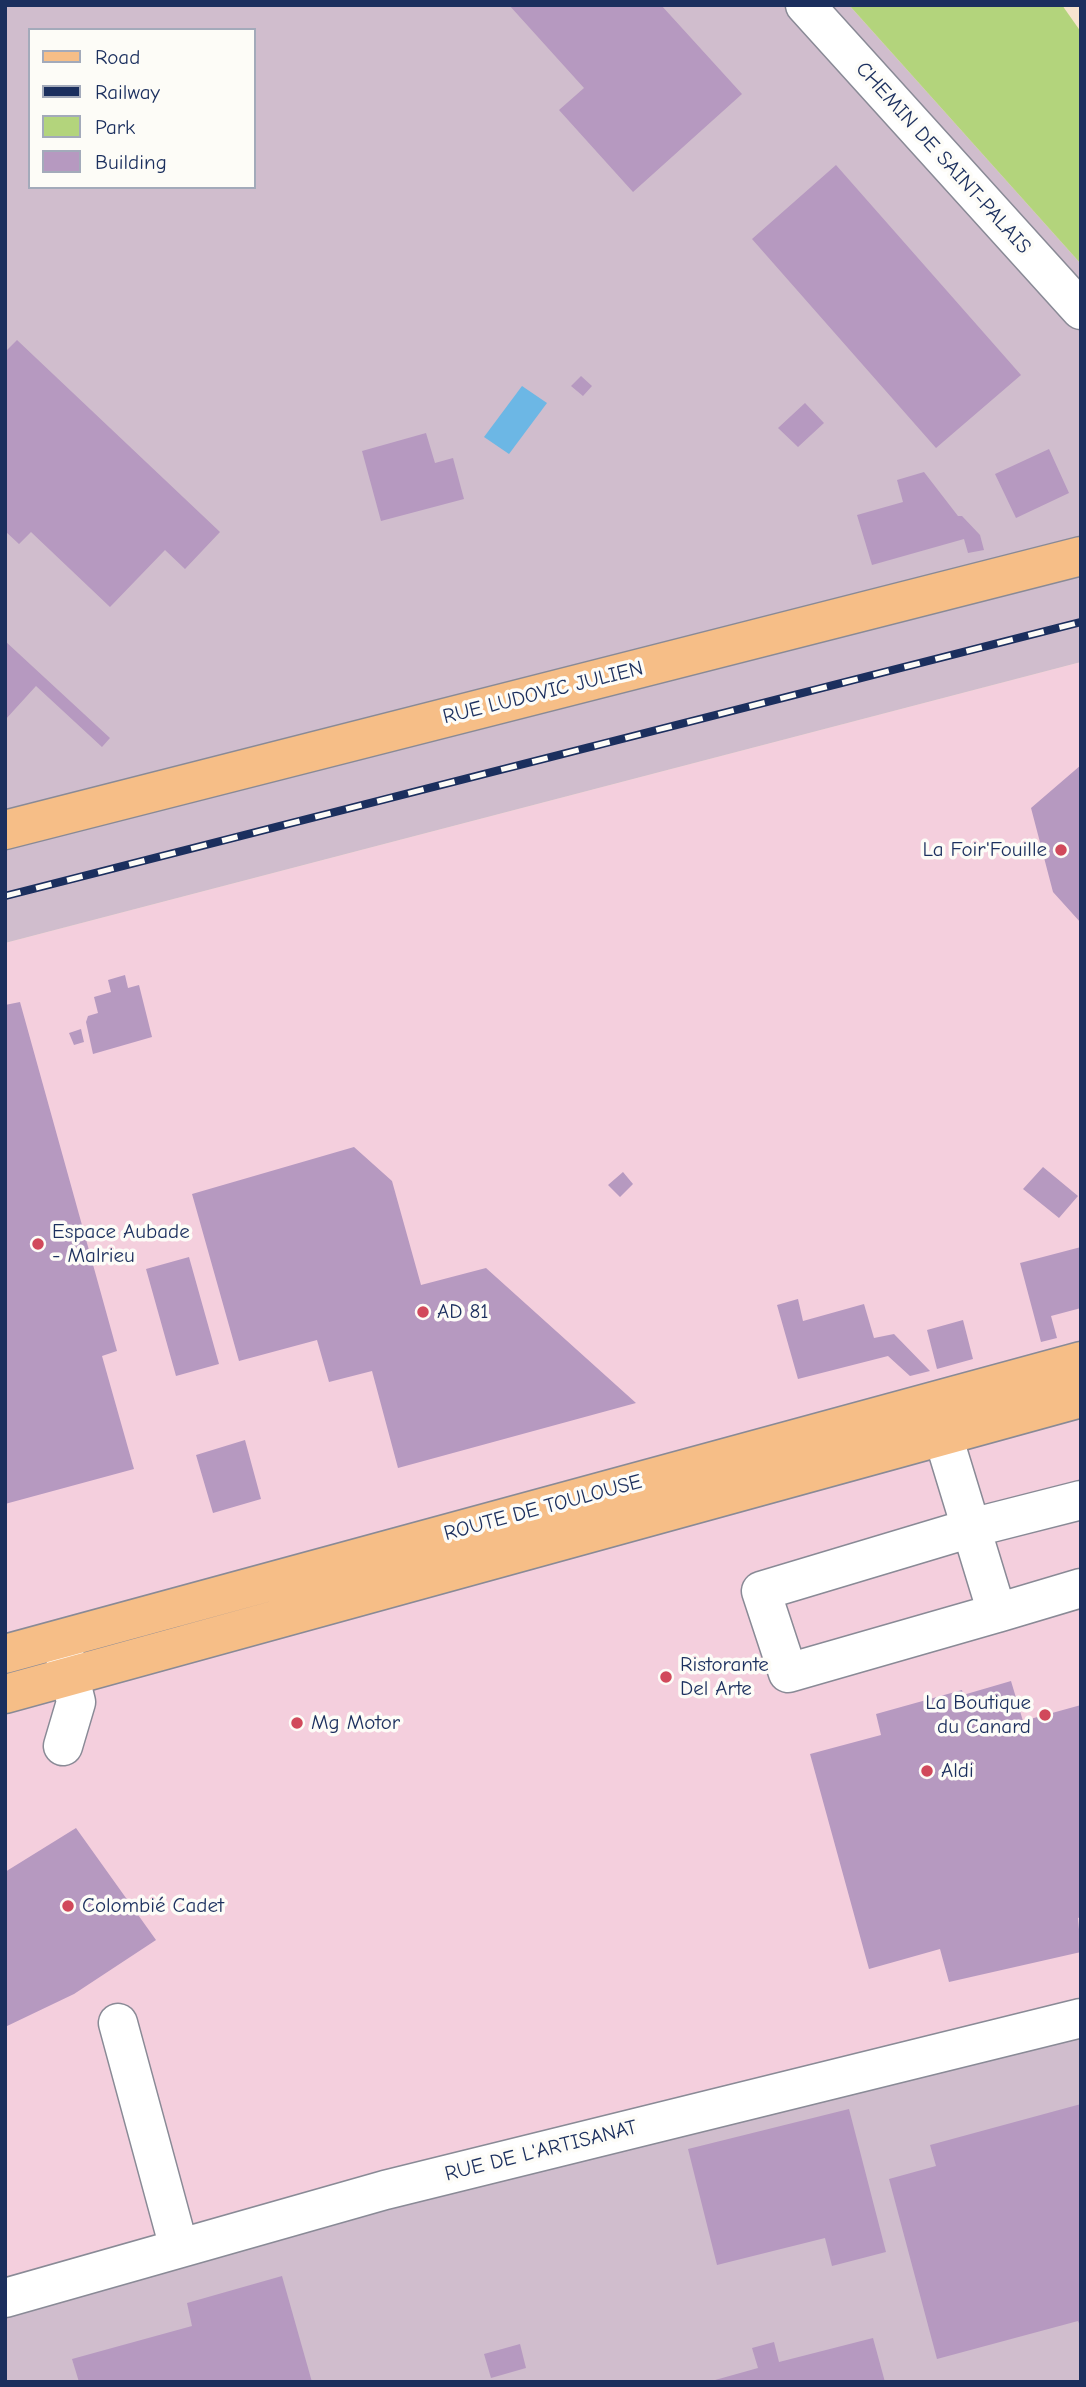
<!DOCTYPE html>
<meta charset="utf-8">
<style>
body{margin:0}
#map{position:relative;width:1086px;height:2387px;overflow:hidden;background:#f7e4cf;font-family:"Comic Neue",sans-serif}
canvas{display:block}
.frame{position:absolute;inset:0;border:7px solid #1b2f5e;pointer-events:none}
.legend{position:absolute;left:28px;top:28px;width:228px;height:161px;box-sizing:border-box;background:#fdfcf7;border:2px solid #a3aaba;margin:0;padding:9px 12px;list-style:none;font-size:21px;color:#1b2f5e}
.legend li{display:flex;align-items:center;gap:14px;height:35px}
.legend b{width:35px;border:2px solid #a3aaba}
</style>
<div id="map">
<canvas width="1086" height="2387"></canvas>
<div class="frame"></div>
<ul class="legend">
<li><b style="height:9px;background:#f6be87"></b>Road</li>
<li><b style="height:9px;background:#1b2f5e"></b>Railway</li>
<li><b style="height:19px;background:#b3d47c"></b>Park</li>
<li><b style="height:19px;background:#b699c0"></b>Building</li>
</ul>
</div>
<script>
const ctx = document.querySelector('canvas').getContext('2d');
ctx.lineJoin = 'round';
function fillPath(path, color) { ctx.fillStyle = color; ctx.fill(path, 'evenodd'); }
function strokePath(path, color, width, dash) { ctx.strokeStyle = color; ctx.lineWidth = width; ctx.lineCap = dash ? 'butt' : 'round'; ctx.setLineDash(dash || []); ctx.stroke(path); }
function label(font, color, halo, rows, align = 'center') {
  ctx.font = font + ' "Comic Neue",sans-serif'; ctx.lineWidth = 7; ctx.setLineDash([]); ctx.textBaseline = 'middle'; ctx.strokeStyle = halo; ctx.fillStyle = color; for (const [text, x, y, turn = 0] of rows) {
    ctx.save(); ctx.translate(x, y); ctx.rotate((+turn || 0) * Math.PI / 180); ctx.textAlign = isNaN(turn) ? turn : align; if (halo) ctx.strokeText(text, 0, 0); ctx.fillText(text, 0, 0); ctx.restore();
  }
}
const built = new Path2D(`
 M1081,662V2008L5,2278V943Z`);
const industrial = new Path2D(`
 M5,5H849L1081,264V662L5,943ZM30,30H254V187H30Z
 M1081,2008V2382H5V2278Z`);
const green = new Path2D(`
 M849,5H1062L1081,32V264Z`);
const water = new Path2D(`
 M522,386L547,403L509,454L484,437Z`);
const building = new Path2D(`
 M509,5H661L742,94L633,192L559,110L584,88Z
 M836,165L1021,375L936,448L752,239Z
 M17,340L220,532L185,569L165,550L110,607L31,532L19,544L5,531V352Z
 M581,376L592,386L583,396L571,386Z
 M805,403L824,423L798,447L778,428Z
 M426,433L435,463L453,458L464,499L381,521L362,451Z
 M1049,449L1069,493L1016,518L995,474Z
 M924,472L958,516H962L980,535L984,550L968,553L964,539L872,565L857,515L903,502L897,480Z
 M5,641L110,738L102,747L36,686L5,720Z
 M1081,765V923L1053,892L1031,808Z
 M125,975L128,988L139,985L152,1037L93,1054L86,1022L88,1016L98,1013L94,997L111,992L108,980Z
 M20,1002L117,1351L102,1356L134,1469L5,1504V1005Z
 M81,1029L84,1042L74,1045L69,1033Z
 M354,1147L392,1181L421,1285L486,1268L636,1403L398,1468L372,1371L329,1382L317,1340L239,1361L192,1194Z
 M1043,1167L1078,1196L1059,1218L1023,1189Z
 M623,1172L633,1184L620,1197L608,1185Z
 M1081,1247V1308L1051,1316L1057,1338L1041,1342L1020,1263Z
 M189,1257L219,1364L176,1376L146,1269Z
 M798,1299L803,1321L864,1304L874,1338L894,1334L930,1371L910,1376L888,1356L798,1379L777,1305Z
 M963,1320L973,1359L937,1369L927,1330Z
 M245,1440L261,1499L213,1513L196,1455Z
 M1011,1681L1023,1721L1081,1705V1917L1078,1918L1081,1952L949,1982L940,1949L869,1969L810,1754L881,1735L876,1714L962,1690L963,1695Z
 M76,1828L156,1940L74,1994L5,2027V1872Z
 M1081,2104V2328L1078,2321L937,2359L889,2179L936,2166L930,2145Z
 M849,2109L886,2252L832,2266L825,2238L717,2265L688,2149Z
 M282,2276L312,2382H79L72,2359L192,2326L187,2303Z
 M873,2338L885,2382H708L758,2368L752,2348L774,2342L779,2362Z
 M520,2344L526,2368L491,2378L484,2354Z`);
const minor = new Path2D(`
 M805,5L1081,310
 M943,1436L997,1613L788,1673L761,1591L971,1528L1081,1500
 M997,1613L1081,1588
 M62,1645L76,1702L63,1746
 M118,2023L179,2248
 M5,2298L385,2190L1081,2018`);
const major = new Path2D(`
 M5,830L1081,556
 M5,1654L1081,1361
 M5,1694L1081,1398`);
const rail = new Path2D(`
 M5,896L1081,622`);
const markers = [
 [1061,850,7,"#d1495b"],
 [38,1244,7,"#d1495b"],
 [423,1312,7,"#d1495b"],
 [666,1677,7,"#d1495b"],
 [1045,1715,7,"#d1495b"],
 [297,1723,7,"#d1495b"],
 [927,1771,7,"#d1495b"],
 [68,1906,7,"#d1495b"]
];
const streetNames = [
 ["CHEMIN DE SAINT-PALAIS",943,158,48],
 ["RUE LUDOVIC JULIEN",543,693,-14],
 ["ROUTE DE TOULOUSE",543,1508,-15],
 ["RUE DE L'ARTISANAT",541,2151,-14]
];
const poiNames = [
 ["La Foir'Fouille",1047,850,"right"],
 ["Espace Aubade",52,1232],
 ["- Malrieu",52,1256],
 ["AD 81",437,1312],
 ["Ristorante",680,1665],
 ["Del Arte",680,1689],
 ["La Boutique",1031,1703,"right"],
 ["du Canard",1031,1727,"right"],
 ["Mg Motor",311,1723],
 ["Aldi",941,1771],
 ["Colombié Cadet",82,1906]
];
fillPath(built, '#f4cfdd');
fillPath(industrial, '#d0bdcd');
fillPath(green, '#b3d47c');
fillPath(water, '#6cb7e5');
fillPath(building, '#b699c0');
strokePath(minor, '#898a96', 41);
strokePath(major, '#898a96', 41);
strokePath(minor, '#fff', 38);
strokePath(major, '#f6be87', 38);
strokePath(rail, '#1b2f5e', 8);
strokePath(rail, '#fdfcf7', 5, [16]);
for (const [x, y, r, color] of markers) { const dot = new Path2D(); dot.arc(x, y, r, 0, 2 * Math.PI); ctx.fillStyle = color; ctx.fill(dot); strokePath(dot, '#fdfcf7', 2.5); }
label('21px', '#1b2f5e', '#fdfcf7', streetNames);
label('21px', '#1b2f5e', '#fdfcf7', poiNames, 'left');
</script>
